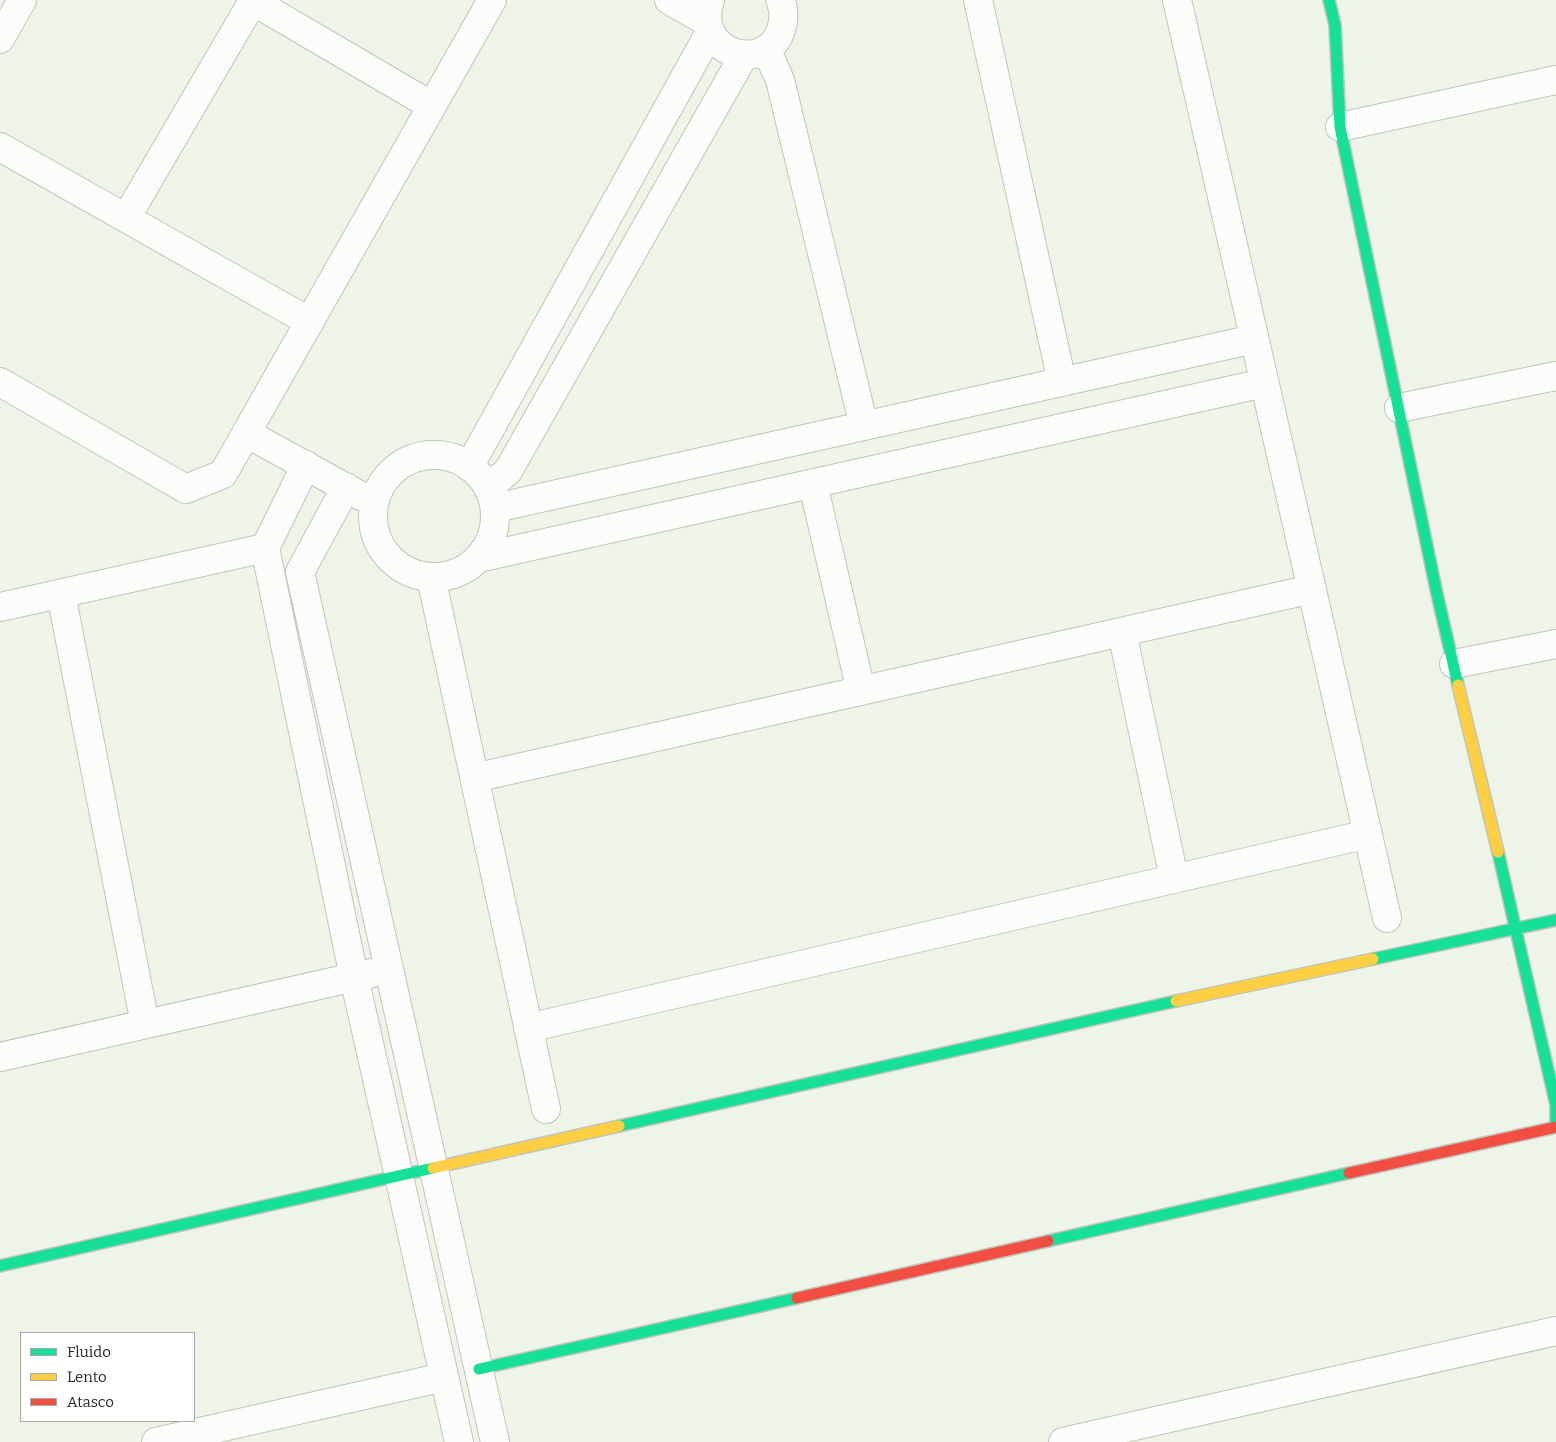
<!DOCTYPE html>
<style>
body{margin:0}
#map{position:relative;width:1556px;height:1442px;overflow:hidden;background:#eef4e7;font-family:Bitter,serif}
canvas{display:block}
.legend{position:absolute;left:20px;top:1332px;width:175px;height:90px;box-sizing:border-box;background:#fff;border:1px solid #a9aaa7;margin:0;padding:6px 9px;list-style:none;font-size:15px;color:#272a22}
.legend li{display:flex;align-items:center;gap:10px;height:25px}
.legend b{width:25px;border:1px solid #a9aaa7}
</style>
<div id="map">
<canvas width="1556" height="1442"></canvas>
<ul class="legend">
<li><b style="height:6px;background:#16e098"></b>Fluido</li>
<li><b style="height:6px;background:#ffcf43"></b>Lento</li>
<li><b style="height:6px;background:#f24e42"></b>Atasco</li>
</ul>
</div>
<script>
const ctx = document.querySelector('canvas').getContext('2d');
ctx.lineJoin = 'round';
function strokePath(path, color, width, dash) { ctx.strokeStyle = color; ctx.lineWidth = width; ctx.lineCap = dash ? 'butt' : 'round'; ctx.setLineDash(dash || []); ctx.stroke(path); }
const street = new Path2D(`
 M251,0L432,106
 M669,0L706,21
 M710,0C692,54 766,75 781,30C784,20 785,10 780,0
 M978,0L1062,382
 M1177,0L1387,918
 M0,39L22,0
 M766,49L780,80L864,426
 M1340,127L1556,80
 M0,147L310,322
 M126,218L253,1
 M0,382L186,489L223,474L492,0
 M1399,408L1556,376
 M246,433L361,496
 M373 516a61 61 0 1 1 122 0a61 61 0 1 1-122 0Z
 M306,465L265,548L354,977L459,1442
 M469,467L710,32
 M813,484L861,691
 M346,487L300,572L495,1442
 M488,488L508,471L744,55
 M495,508L1254,339
 M478,558L1264,383
 M431,577L546,1109
 M61,594L145,1024
 M0,607L265,548
 M1122,632L1174,878
 M1454,664L1556,644
 M474,778L1312,589
 M528,1028L1368,834
 M0,1057L372,973
 M156,1442L444,1377
 M1063,1442L1556,1331`);
const fast = new Path2D(`
 M1329,0L1335,25L1340,127L1437,594L1458,685
 M1498,852L1556,1105V1127
 M1373,959L1556,920
 M619,1126L1176,1001
 M1048,1241L1349,1173
 M0,1266L433,1168
 M479,1369L797,1298`);
const slow = new Path2D(`
 M1458,685L1498,852
 M1176,1001L1373,959
 M433,1168L619,1126`);
const jam = new Path2D(`
 M1349,1173L1556,1127
 M797,1298L1048,1241`);
strokePath(street, '#c0c5ba', 30);
strokePath(fast, '#c0c5ba', 14);
strokePath(slow, '#c0c5ba', 14);
strokePath(jam, '#c0c5ba', 14);
strokePath(street, '#fcfdfb', 28);
strokePath(fast, '#16e098', 11);
strokePath(slow, '#ffcf43', 11);
strokePath(jam, '#f24e42', 11);
</script>
